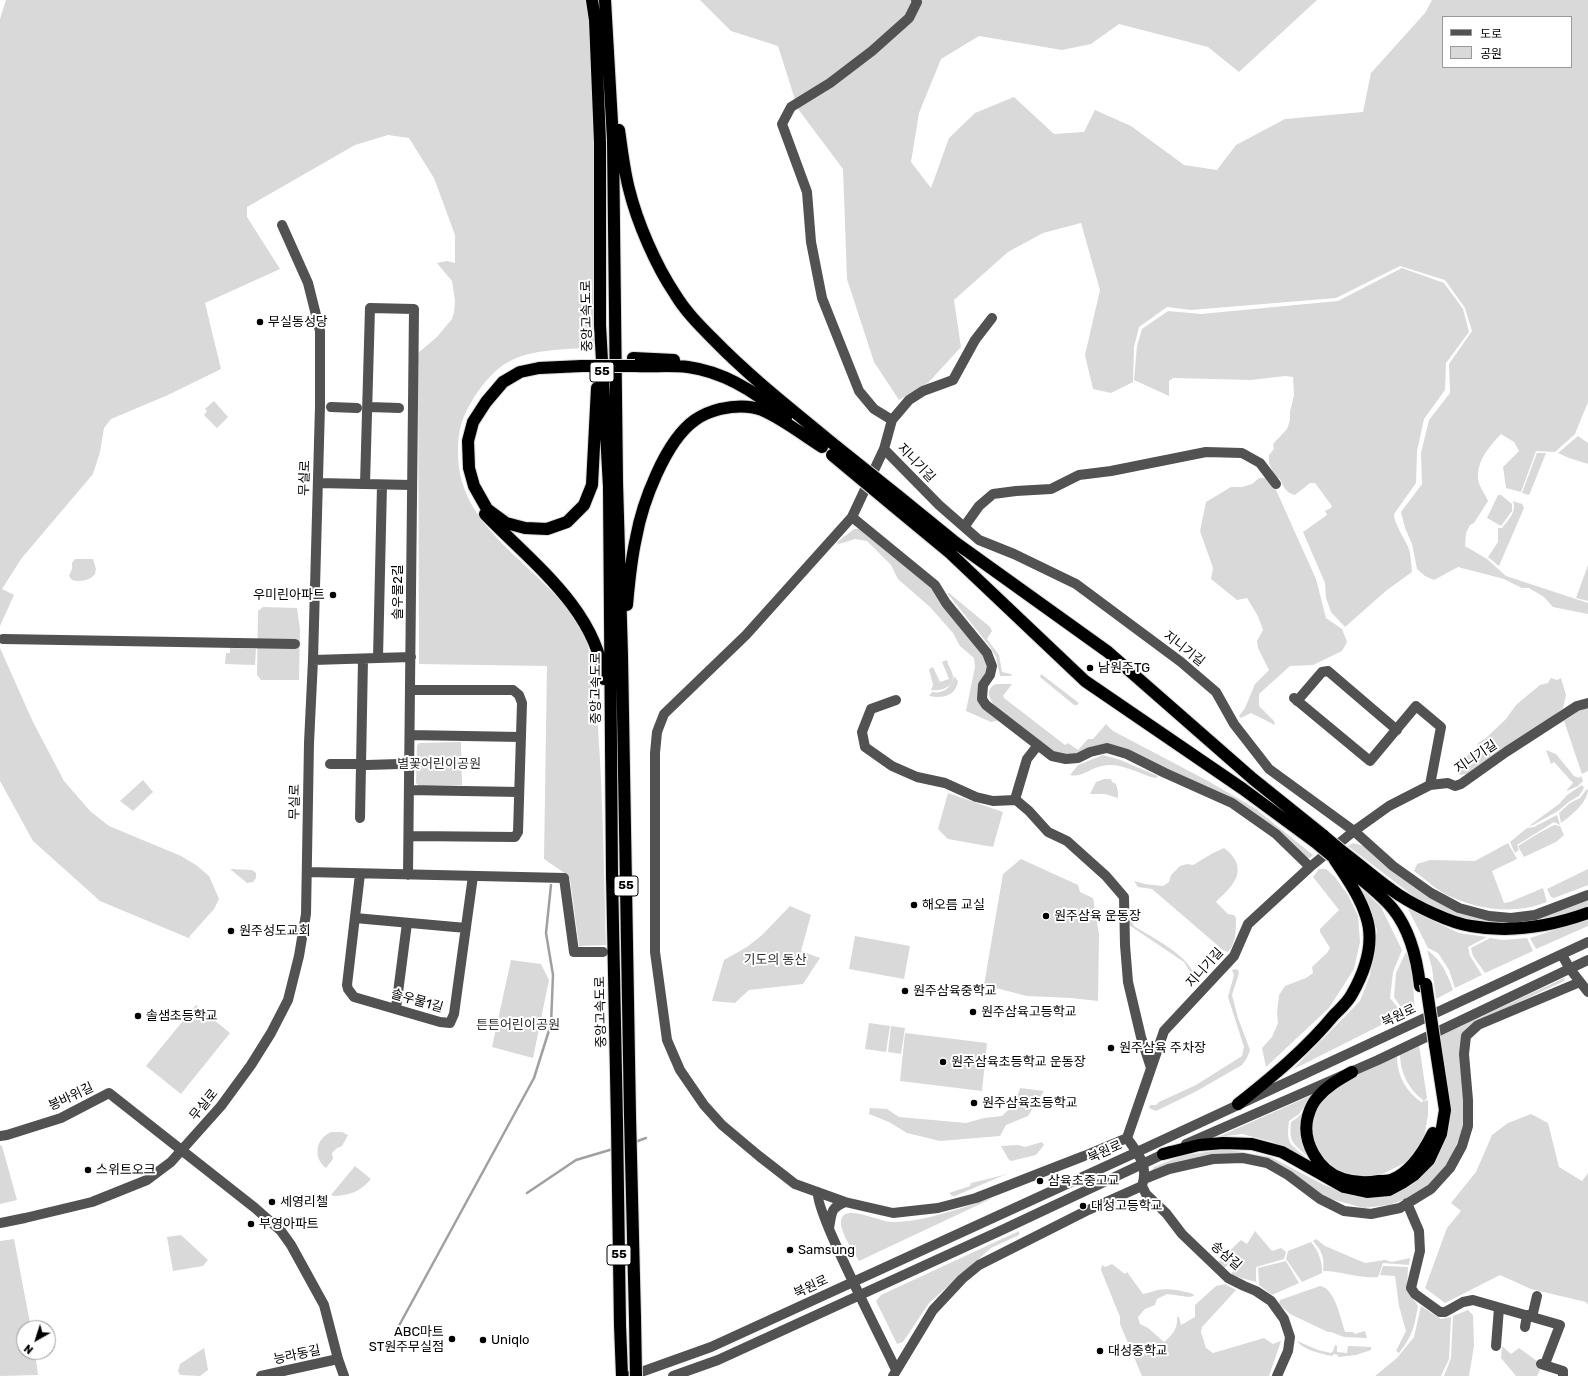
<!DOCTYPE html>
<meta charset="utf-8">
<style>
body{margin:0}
#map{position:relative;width:1588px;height:1376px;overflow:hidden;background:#fff;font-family:Rubik,"Noto Sans KR",sans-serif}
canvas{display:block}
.legend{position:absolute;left:1442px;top:16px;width:130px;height:52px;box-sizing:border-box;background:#fff;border:1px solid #999;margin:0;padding:5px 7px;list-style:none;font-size:12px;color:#000}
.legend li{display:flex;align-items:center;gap:8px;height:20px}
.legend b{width:20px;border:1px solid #999}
.north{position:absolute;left:16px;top:1320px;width:40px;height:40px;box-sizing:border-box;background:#fff;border:1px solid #999;border-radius:50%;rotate:219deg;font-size:11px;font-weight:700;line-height:16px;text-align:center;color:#000}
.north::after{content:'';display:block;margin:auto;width:14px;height:18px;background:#000;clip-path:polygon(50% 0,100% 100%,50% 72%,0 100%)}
</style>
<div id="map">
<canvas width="1588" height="1376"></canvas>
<ul class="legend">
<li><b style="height:5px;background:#525252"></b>도로</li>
<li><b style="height:11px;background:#d9d9d9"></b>공원</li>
</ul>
<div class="north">N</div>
</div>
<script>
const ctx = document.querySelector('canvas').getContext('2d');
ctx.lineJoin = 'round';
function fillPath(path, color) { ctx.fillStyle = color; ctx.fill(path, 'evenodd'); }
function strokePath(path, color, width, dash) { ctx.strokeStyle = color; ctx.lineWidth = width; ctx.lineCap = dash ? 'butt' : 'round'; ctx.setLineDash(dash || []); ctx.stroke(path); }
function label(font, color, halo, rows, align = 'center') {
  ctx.font = font + ' Rubik,"Noto Sans KR",sans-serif'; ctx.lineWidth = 4; ctx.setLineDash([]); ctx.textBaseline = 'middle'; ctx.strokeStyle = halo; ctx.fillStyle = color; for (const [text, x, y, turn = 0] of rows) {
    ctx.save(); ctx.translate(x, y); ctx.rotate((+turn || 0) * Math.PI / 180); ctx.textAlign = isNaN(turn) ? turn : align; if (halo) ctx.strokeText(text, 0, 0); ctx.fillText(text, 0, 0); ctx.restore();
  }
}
const green = new Path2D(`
 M6,0H599L604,94V347C578,349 535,348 512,360C493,369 479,388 469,406C460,422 458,434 458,452C457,537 555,569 586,639C588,644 589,651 590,657C594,681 596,704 598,728C603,800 604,873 606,945L579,946L570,879L563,872L544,859L547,666L419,664L418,353L437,337L452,319L454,312L455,301L452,281L437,263L447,261L455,263V235L434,178L409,138L388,135L355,145L247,207V217L280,269L205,303L221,369L168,395L111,419L104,428L100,452L93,474L21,559L2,589L14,595L0,626V19Z
 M700,0H1317L1239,72L1208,47L1119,24L1091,44L1062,50L979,36L941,59L919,113L911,162L931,188L949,138L975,113L1014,97L1054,134L1084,132L1095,110L1131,126L1184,165L1217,170L1236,145L1285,119L1363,112L1371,73L1425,13L1432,0H1588V402L1575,434L1555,452L1536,451L1521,492L1506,488L1503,467L1519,451L1514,442L1501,434C1490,446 1477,460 1478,478C1478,485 1485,494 1488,501L1474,523L1470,525L1466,533L1465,546L1487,559L1506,576L1588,603V614L1553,607L1544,597L1529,588H1522L1504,579L1458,567L1434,580L1425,576L1417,569L1412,544L1405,528L1401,512L1422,484L1421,453L1429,420L1450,393L1449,364L1472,331L1465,308L1445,280L1400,266L1336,298L1191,310L1167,307L1139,327L1134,347L1133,382L1111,393L1093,389L1085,355L1100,290L1081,223L1043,233L1008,252L954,300L961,347L928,383L899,400L874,362L847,279L843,169L798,109L778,46L731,31ZM1443,17H1571V67H1443Z
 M1402,268L1444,283L1463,309L1469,332L1446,363L1445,390L1424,419L1417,451L1416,483L1394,514C1394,524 1405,539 1409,549C1411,556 1411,565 1412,572L1387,590L1345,627L1331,612L1326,598L1325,583L1303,532L1327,515L1325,511L1331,508L1332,506L1315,483H1310L1295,495C1286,493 1283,486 1280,479L1275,477L1269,463V455L1274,449L1273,444L1287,429L1290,420V412L1294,395L1293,377L1285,376L1251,380L1173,378L1169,381V396L1134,380L1137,346L1142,329L1168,311L1201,314L1338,301Z
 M214,401L228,417L217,428L204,415L207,411L205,409Z
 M1578,436L1588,443V464L1569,458L1558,453Z
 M1537,453H1546L1530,493L1529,495L1522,493Z
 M1259,478H1266L1276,490L1316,579L1326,618L1342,629L1347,642L1342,651L1313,665L1290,666L1259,694V706L1274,721L1275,725L1251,713L1241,718L1239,716L1245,708L1255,684L1269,670L1258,648L1257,641L1263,630L1258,616L1247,598L1237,600L1211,579L1213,568L1200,531L1206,502L1231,487H1242L1252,484Z
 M1498,495H1501L1512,504V511L1501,526L1487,518Z
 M1513,501L1522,504L1524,508L1499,566L1488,557L1498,542V528H1502C1508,520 1517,512 1513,501Z
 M854,529H862L928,584L983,654L989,666L979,701L1000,720L991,722L966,711L975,667L974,658L960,646L953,633L930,607L898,579L891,565L867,541L855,539L839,544L836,543Z
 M75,559H93L96,569L95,574C89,581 81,582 72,580L69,576L72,569V563Z
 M1588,565V601L1576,598Z
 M947,593H949L990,627L992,631L987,639L999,655L1002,672L1011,674L1012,675L1011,676H1000L996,657L988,644Z
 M263,607L297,608L300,629L299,680H261L257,675L258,611Z
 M0,648L33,722L64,781L90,811L109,826L181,856L196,865L209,876L219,899L214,909L189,937L191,939L100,901L33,841L0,781Z
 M230,648L256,649L255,665L225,664L226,653H230Z
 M947,660C948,665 952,671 953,676C953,688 941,691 931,690L933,685L929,669L933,667L940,682L949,679L942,662Z
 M1041,674L1079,703L1077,705H1074L1040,677Z
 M954,676L958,681C956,696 942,699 929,696L932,692C944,694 951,688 954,676Z
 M1551,678L1557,680L1561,678L1566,695L1563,708L1537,729L1468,774L1459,775L1468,754L1477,747L1478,743L1486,738L1506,719L1516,705L1540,685L1548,683Z
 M996,684H1012L1003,696L1004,698L1065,745L1068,743L1078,750L1088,739H1093L1106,724L1113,731L1208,781L1256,809L1313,855L1310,858H1307L1271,826L1108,745L1079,756L1053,753L995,706C989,699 985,688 996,684Z
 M1588,708V771L1582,774L1564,721L1580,710Z
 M461,742L462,785L419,786L416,783L417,746L419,743Z
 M1546,750L1556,754L1574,776L1579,778L1581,776L1583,781L1578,786L1567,791V790L1573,783L1554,762L1551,764Z
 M1103,755L1118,759L1158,776L1156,778L1151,777C1136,772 1118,762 1102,766C1090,768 1082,778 1070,775L1078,765Z
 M1104,779H1111L1112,782L1116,784L1118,792V798L1105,794H1090L1096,782Z
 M143,780L153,792L133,811L120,801Z
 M1582,785L1584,788L1579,796L1570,801L1558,811L1533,825L1529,826L1559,804L1567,795Z
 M1588,789C1588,802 1571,816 1561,823L1559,813L1570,803L1580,798L1586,790Z
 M948,793L1003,812L993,847L948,839L938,829Z
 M1557,815L1560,825L1554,822L1517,845L1519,850L1515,853L1510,842L1527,828L1534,827Z
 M1554,825L1560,826L1564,835L1556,842L1524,857L1518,846L1539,833Z
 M1353,843L1364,846L1428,897L1512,920L1588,898V907L1540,922L1477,923L1437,911L1416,898L1348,846Z
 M1508,843L1517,859L1492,871L1504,903L1510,902L1543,888L1547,902C1513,915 1479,910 1447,895C1435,889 1425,879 1414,871L1417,864L1430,860L1475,861Z
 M1224,848C1238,858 1243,872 1231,886C1227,892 1221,896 1216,902L1228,914L1234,915L1236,918C1236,929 1236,944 1228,952L1223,950L1152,889L1138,887L1134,881L1145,884L1163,886L1169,882L1171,875L1180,866L1187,864L1193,865L1213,853Z
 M1021,859L1078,885L1080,892L1093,898L1099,934L1098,1001L1071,998L1027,996L984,985L1003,874Z
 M230,869L252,870L256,873V878L253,882L247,883Z
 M1319,869H1326L1335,877L1348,895L1358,916L1360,942L1354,969L1329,1008L1266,1067L1262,1048L1272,1037L1278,1023L1277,1013L1279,995L1285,986L1306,978L1313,973L1312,967L1327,953L1330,948L1320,932V929L1339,910L1313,877Z
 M1588,869V885L1554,898L1551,897L1547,889Z
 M1360,887L1381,907L1402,950L1393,972L1390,998L1403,1014L1292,1070L1360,1001L1370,975L1377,930Z
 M1406,905L1431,920L1459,933L1487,937L1468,947L1470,956L1482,975L1455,988L1449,970L1438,953L1428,948Z
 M790,906L811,915L801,951L820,958L803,984L749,990L735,1003L712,1001L724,960L747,947L762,935Z
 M1131,909L1133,923L1134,926C1154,939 1192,956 1196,981L1184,962L1129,925V910Z
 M1588,919V926L1536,949L1530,938Z
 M855,936L910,946L904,979L849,969Z
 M1490,938L1503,940L1527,938L1533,951L1485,973L1473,956L1471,948Z
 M1427,950C1441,959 1448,975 1453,990L1436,999L1432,968Z
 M1406,952L1411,963L1415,1011L1405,1013L1394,997L1396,973Z
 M511,960L541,964L549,980L533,1058L492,1047Z
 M1235,969L1238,970L1239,973L1232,995L1238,1018L1250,1050L1247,1058L1242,1065L1195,1092L1156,1111L1149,1108L1150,1105H1156L1159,1102L1196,1085L1242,1056L1244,1047L1228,997L1234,975L1232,970Z
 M1564,978L1565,980L1562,982L1474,1023L1461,1035L1465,1125L1448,1164L1429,1186L1409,1198L1389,1205L1364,1208L1327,1198L1296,1175L1275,1162L1239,1154L1207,1155L1151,1171L1154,1167L1181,1156L1225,1149L1271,1157L1324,1185L1358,1197L1386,1195L1433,1163L1444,1142L1450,1124L1448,1093L1440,1036Z
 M196,1005L230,1033L181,1094L146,1066Z
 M869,1023L890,1026L886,1052L865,1049Z
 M891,1026L905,1028L901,1054L888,1052Z
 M905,1033L987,1043L982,1091L900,1081Z
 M1419,1045L1427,1098L1424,1101C1409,1090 1400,1073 1400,1054Z
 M1397,1056C1397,1076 1406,1091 1421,1102L1428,1100V1115L1424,1138L1407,1162L1376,1177L1349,1175L1334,1168L1319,1154L1311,1132L1314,1111L1325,1094L1347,1078Z
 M1020,1088L1044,1091L1028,1116L1006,1125L1000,1136L940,1141L907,1133L889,1122L869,1114L870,1108L887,1109L899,1117L966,1123L984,1118L1002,1116L1007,1111L1014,1107Z
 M1312,1095L1299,1114L1289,1121C1286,1145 1290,1144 1308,1159L1273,1142L1242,1134L1218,1137Z
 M1305,1110C1296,1129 1300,1137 1307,1156C1292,1142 1289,1142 1291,1122L1297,1118Z
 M1531,1114L1548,1123L1559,1167L1582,1181L1588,1173V1305L1586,1302L1531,1289L1500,1275L1445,1303L1425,1288L1447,1228L1461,1211L1451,1203L1476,1172L1492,1135L1508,1123Z
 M331,1132H342L348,1135L342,1146L337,1148L332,1153L333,1159L326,1168C313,1158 315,1139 331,1132Z
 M1042,1142L1044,1145L1036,1155L1011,1161L1009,1160L1001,1146L1018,1145L1025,1147Z
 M0,1145L2,1146L17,1200L0,1204Z
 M355,1166L371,1179C361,1191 349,1196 334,1196L331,1195Z
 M1009,1173L955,1196H952L949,1193L970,1186L971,1183L1000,1176Z
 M993,1198L859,1261C854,1252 833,1223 844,1215C853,1208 879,1221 891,1222C923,1223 962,1207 993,1198Z
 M1019,1231V1235L991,1248L929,1303L903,1342L897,1344L876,1301L881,1295Z
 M1255,1231L1272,1251L1281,1248L1286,1252L1284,1259L1256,1267V1282L1230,1275L1234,1270L1228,1265L1223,1269L1217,1263L1241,1240L1247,1244Z
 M181,1235L208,1260L203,1266L173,1271L167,1237Z
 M14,1239L31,1328H24V1352H35L38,1375L0,1376V1241Z
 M1316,1239L1325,1246L1365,1263L1385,1260L1392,1262L1410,1258L1409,1265L1383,1263L1378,1277C1359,1279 1342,1271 1323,1271C1325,1258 1322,1251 1313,1241Z
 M1311,1242C1319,1252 1322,1260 1322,1273L1302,1282L1286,1259L1288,1251Z
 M1286,1261L1299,1283L1272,1295L1259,1285L1258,1268Z
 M1112,1264L1125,1274L1127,1272L1143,1294C1149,1293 1153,1291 1158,1290C1168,1288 1184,1291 1193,1294L1194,1296L1189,1297L1167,1294L1157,1299L1155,1305L1145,1309L1138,1317L1140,1324L1148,1328L1164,1342C1172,1335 1178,1329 1177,1317H1179L1181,1325L1195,1317V1305L1216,1286L1225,1284L1236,1290L1202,1327L1201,1332L1206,1348L1213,1353L1264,1338L1273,1344L1281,1341L1269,1376H1142L1120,1324V1317L1101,1270L1102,1265L1105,1267Z
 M1383,1266L1408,1267L1407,1290L1418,1306C1414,1327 1413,1335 1399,1353L1396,1351L1406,1331L1399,1306L1395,1276L1380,1275Z
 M1320,1286C1335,1288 1341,1320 1345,1332H1353L1355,1334L1365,1331L1367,1338L1344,1337L1331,1332H1328L1290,1314L1279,1304L1280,1300Z
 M1421,1306L1441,1319L1451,1317L1449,1359L1441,1376H1375L1397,1358L1414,1337Z
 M1468,1310L1473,1315L1474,1346L1469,1376H1444L1451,1358L1453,1316Z
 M1297,1341L1318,1350L1331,1353L1333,1351L1335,1345L1337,1346V1352L1347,1353L1348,1346H1349L1371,1347V1350L1356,1355L1338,1357V1355L1334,1354L1332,1356C1323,1354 1303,1350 1297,1341Z
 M1502,1346L1511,1354L1519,1348L1537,1361L1536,1366L1540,1370L1537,1376H1516L1501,1358Z
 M204,1348L208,1370L200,1376L180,1375L178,1371L180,1364Z`);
const stream = new Path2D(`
 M635,1142L646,1138
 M527,1193L576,1160L613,1149
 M395,1333L534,1078L551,1024L553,975L546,933L551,885`);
const minor = new Path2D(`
 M992,318L975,340L953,380L923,391L909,400L892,420L884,449L852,517L746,635L664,714L657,732L655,753V952L667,1040L680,1070L704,1105L722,1125L759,1156L795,1184L845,1202L893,1213L938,1208L976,1198L1084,1156L1127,1138
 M331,407L357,408
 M370,407L399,408
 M892,420L874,409L859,391L822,298L811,242L807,192L782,124L791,107L830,83L872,51L909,18L917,2L916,0
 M884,449L939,505L979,540L1014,554L1076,584L1181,662L1216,692L1234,724L1269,769L1354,831L1393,866L1431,893L1459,908L1489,916L1511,918L1535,915L1588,895
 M318,483L411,485
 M365,484L370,308L414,309L408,875
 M852,517L935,585L946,603L987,653L992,666L990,675L983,685L982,699L986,705L1052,756L1066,759L1078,758L1090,752L1107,748L1127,754L1165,773L1232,803L1276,834L1310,867
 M964,527L979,506L993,494L1016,491L1051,489L1079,475L1111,471L1206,452L1242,453L1260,463L1276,484
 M3,639L295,644
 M378,658L382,485
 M313,660L411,657
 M1294,698L1370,761L1416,706L1441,727L1430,785
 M896,700L871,709L862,732L865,747L892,766L917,777L945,783L976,797L993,801L1016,800L1029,811L1048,832L1067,841L1106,876L1124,897L1125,945L1128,982L1141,1037L1151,1068
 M1297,701L1322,672L1328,671L1397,730
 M410,735L520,737
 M330,764H355
 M367,765L399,764
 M409,790L519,792
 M1016,800V796L1027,759L1038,745
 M360,818L363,659
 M409,836L515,837L518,832L522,703L519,695L513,690H411
 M307,872L564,878L574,952H603
 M360,874L347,985L348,989L354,997L440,1022L450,1023L454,1014L473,876
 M355,918L466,928
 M1562,955L1570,969L1588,992
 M396,1008L407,923
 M0,1136L7,1135L61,1118L109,1093L255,1208L281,1231L291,1245L324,1305L338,1359L344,1376
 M1186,1144L1378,1060L1588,960
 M1144,1179L1169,1169L1213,1159L1243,1158L1267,1163L1288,1175L1320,1199L1344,1211L1371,1214L1400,1208L1431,1189L1450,1168L1462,1146L1468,1126V1100L1464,1054L1466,1036L1478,1025L1580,982
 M818,1192C813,1208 885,1345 896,1370
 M1407,1203L1419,1231L1420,1251L1411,1288L1415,1294L1440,1312H1445L1463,1302L1473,1300L1560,1325L1545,1364
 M0,1223L25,1218L92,1202L147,1180L171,1162L221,1106L251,1065L271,1033L288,1000L299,956L306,914L309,743L313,660L320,406V331L308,283L282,225
 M829,1228C832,1213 830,1208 845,1202
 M1532,1317L1537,1296
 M1525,1327L1527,1315
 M1496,1346L1499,1308
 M1541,1364L1563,1371V1375
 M261,1376L338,1359
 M630,1376L711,1347L1137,1152L1588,942
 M673,1376L718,1360L1002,1230L1170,1151
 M893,1376L933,1310L962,1279L979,1265L1086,1211L1142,1186
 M1277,1376L1288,1351L1290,1337L1284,1319L1271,1301L1256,1291L1244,1286L1228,1278L1182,1234L1166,1213L1146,1194L1142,1186C1149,1165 1138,1154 1127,1138L1164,1031L1234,956L1248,924L1310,867L1354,831L1389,806L1430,785L1448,783L1455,786L1461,784L1506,752L1577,706L1588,703`);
const highway = new Path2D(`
 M592,0L595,20L600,142V325L609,487L612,875L617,1123L620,1325L622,1376
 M605,0L613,140L617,482L622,656L630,1116L635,1318
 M619,130C622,150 624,170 629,189C637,222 656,266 675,294C685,311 700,326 714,340C752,379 795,412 837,447
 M633,358L674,360
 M582,366L539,368L520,372L503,382L486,402L473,422L468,441L469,468L474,486L487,509L506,523L525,528L547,529L567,522L584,505L592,485L597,388
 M635,366C652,367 671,365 688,367C725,372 759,394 786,418
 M897,495L956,543L1108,652L1253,779L1324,836
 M892,505L950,553L1085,681L1243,789L1315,842
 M485,514C531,562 596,609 604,679
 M627,605C629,582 631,560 636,538C642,504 665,441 695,420C702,415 712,411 720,409C733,406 749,405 762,410C783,419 803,435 822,447
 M1343,852C1362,866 1379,882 1399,895C1416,906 1450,923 1471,926C1510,933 1552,926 1588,913
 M1342,864C1359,878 1379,892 1393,909C1410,930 1417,959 1420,986
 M1352,1072C1340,1079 1327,1086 1318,1097C1313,1102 1310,1109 1308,1116C1301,1141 1318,1171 1343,1179C1355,1183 1367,1183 1379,1181C1383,1181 1388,1181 1391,1180C1411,1173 1424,1151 1433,1133
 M1238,1104C1272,1077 1306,1049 1334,1015C1340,1009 1348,1002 1352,994C1365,971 1375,942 1366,916C1359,894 1345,876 1333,857
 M1163,1154L1199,1145L1223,1143L1252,1144L1282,1152L1344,1187L1367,1192L1389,1190L1402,1183L1414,1175L1429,1160L1441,1134L1445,1110L1435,1045`);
const highwayBridge = new Path2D(`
 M582,366H635
 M837,447L897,495
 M832,455L892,505
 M1324,836L1343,852
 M1315,842L1333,857
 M1426,984L1435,1045
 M635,1318L636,1376`);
const markers = [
 [260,322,4,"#000"],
 [333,595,4,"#000"],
 [1090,668,4,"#000"],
 [914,905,4,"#000"],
 [1046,916,4,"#000"],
 [231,931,4,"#000"],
 [905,991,4,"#000"],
 [973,1012,4,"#000"],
 [138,1016,4,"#000"],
 [1111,1048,4,"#000"],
 [943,1062,4,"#000"],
 [974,1103,4,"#000"],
 [88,1170,4,"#000"],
 [1040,1181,4,"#000"],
 [272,1202,4,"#000"],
 [1083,1206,4,"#000"],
 [251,1224,4,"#000"],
 [790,1250,4,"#000"],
 [452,1339,4,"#000"],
 [483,1340,4,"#000"],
 [1100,1351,4,"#000"]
];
const shields = [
 [602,372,24],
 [626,886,24],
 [619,1255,24]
];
const shieldNames = [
 ["55",602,372],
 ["55",626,886],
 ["55",619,1255]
];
const streetNames = [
 ["중앙고속도로",587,316,-91],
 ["지니기길",916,463,46],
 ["무실로",305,478,-88],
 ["솔우물2길",398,592,-90],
 ["지니기길",1184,649,38],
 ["중앙고속도로",596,688,-90],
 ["지니기길",1476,757,-34],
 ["무실로",295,802,-89],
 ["지니기길",1205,968,-48],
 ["솔우물1길",417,1001,16],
 ["중앙고속도로",601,1012,-91],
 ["북원로",1399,1016,-25],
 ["봉바위길",71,1097,-25],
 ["무실로",204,1105,-51],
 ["북원로",1105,1152,-24],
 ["송삼길",1226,1256,41],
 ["북원로",811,1287,-25],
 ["능라동길",297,1355,-12]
];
const poiNames = [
 ["무실동성당",268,322],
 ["우미린아파트",325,595,"right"],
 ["남원주TG",1098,668],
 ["해오름 교실",922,905],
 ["원주삼육 운동장",1054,916],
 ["원주성도교회",239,931],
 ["원주삼육중학교",913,991],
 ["원주삼육고등학교",981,1012],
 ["솔샘초등학교",146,1016],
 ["원주삼육 주차장",1119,1048],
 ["원주삼육초등학교 운동장",951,1062],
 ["원주삼육초등학교",982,1103],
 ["스위트오크",96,1170],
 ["삼육초중고교",1048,1181],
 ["세영리첼",280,1202],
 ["대성고등학교",1091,1206],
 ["부영아파트",259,1224],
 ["Samsung",798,1250],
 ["ABC마트",444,1332,"right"],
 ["ST원주무실점",444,1347,"right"],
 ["Uniqlo",491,1340],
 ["대성중학교",1108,1351]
];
const parkNames = [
 ["별꽃어린이공원",439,764],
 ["기도의 동산",775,960],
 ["튼튼어린이공원",518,1025]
];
fillPath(green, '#d9d9d9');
strokePath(stream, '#a0a0a0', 2.5);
strokePath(highway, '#dbdbdb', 14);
strokePath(minor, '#525252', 10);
strokePath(highway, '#000', 12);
strokePath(highwayBridge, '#dbdbdb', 14, []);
strokePath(highwayBridge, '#000', 12);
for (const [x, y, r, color] of markers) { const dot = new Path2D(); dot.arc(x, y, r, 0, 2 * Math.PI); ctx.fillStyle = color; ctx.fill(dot); strokePath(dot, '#fff', 1.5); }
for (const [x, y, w] of shields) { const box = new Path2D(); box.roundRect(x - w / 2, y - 10, w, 20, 3); ctx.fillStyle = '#fff'; ctx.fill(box); strokePath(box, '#000', 1); }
label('bold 12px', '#000', null, shieldNames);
label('13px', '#000', '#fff', streetNames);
label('13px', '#000', '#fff', poiNames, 'left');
label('13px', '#303030', '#fff', parkNames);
</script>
